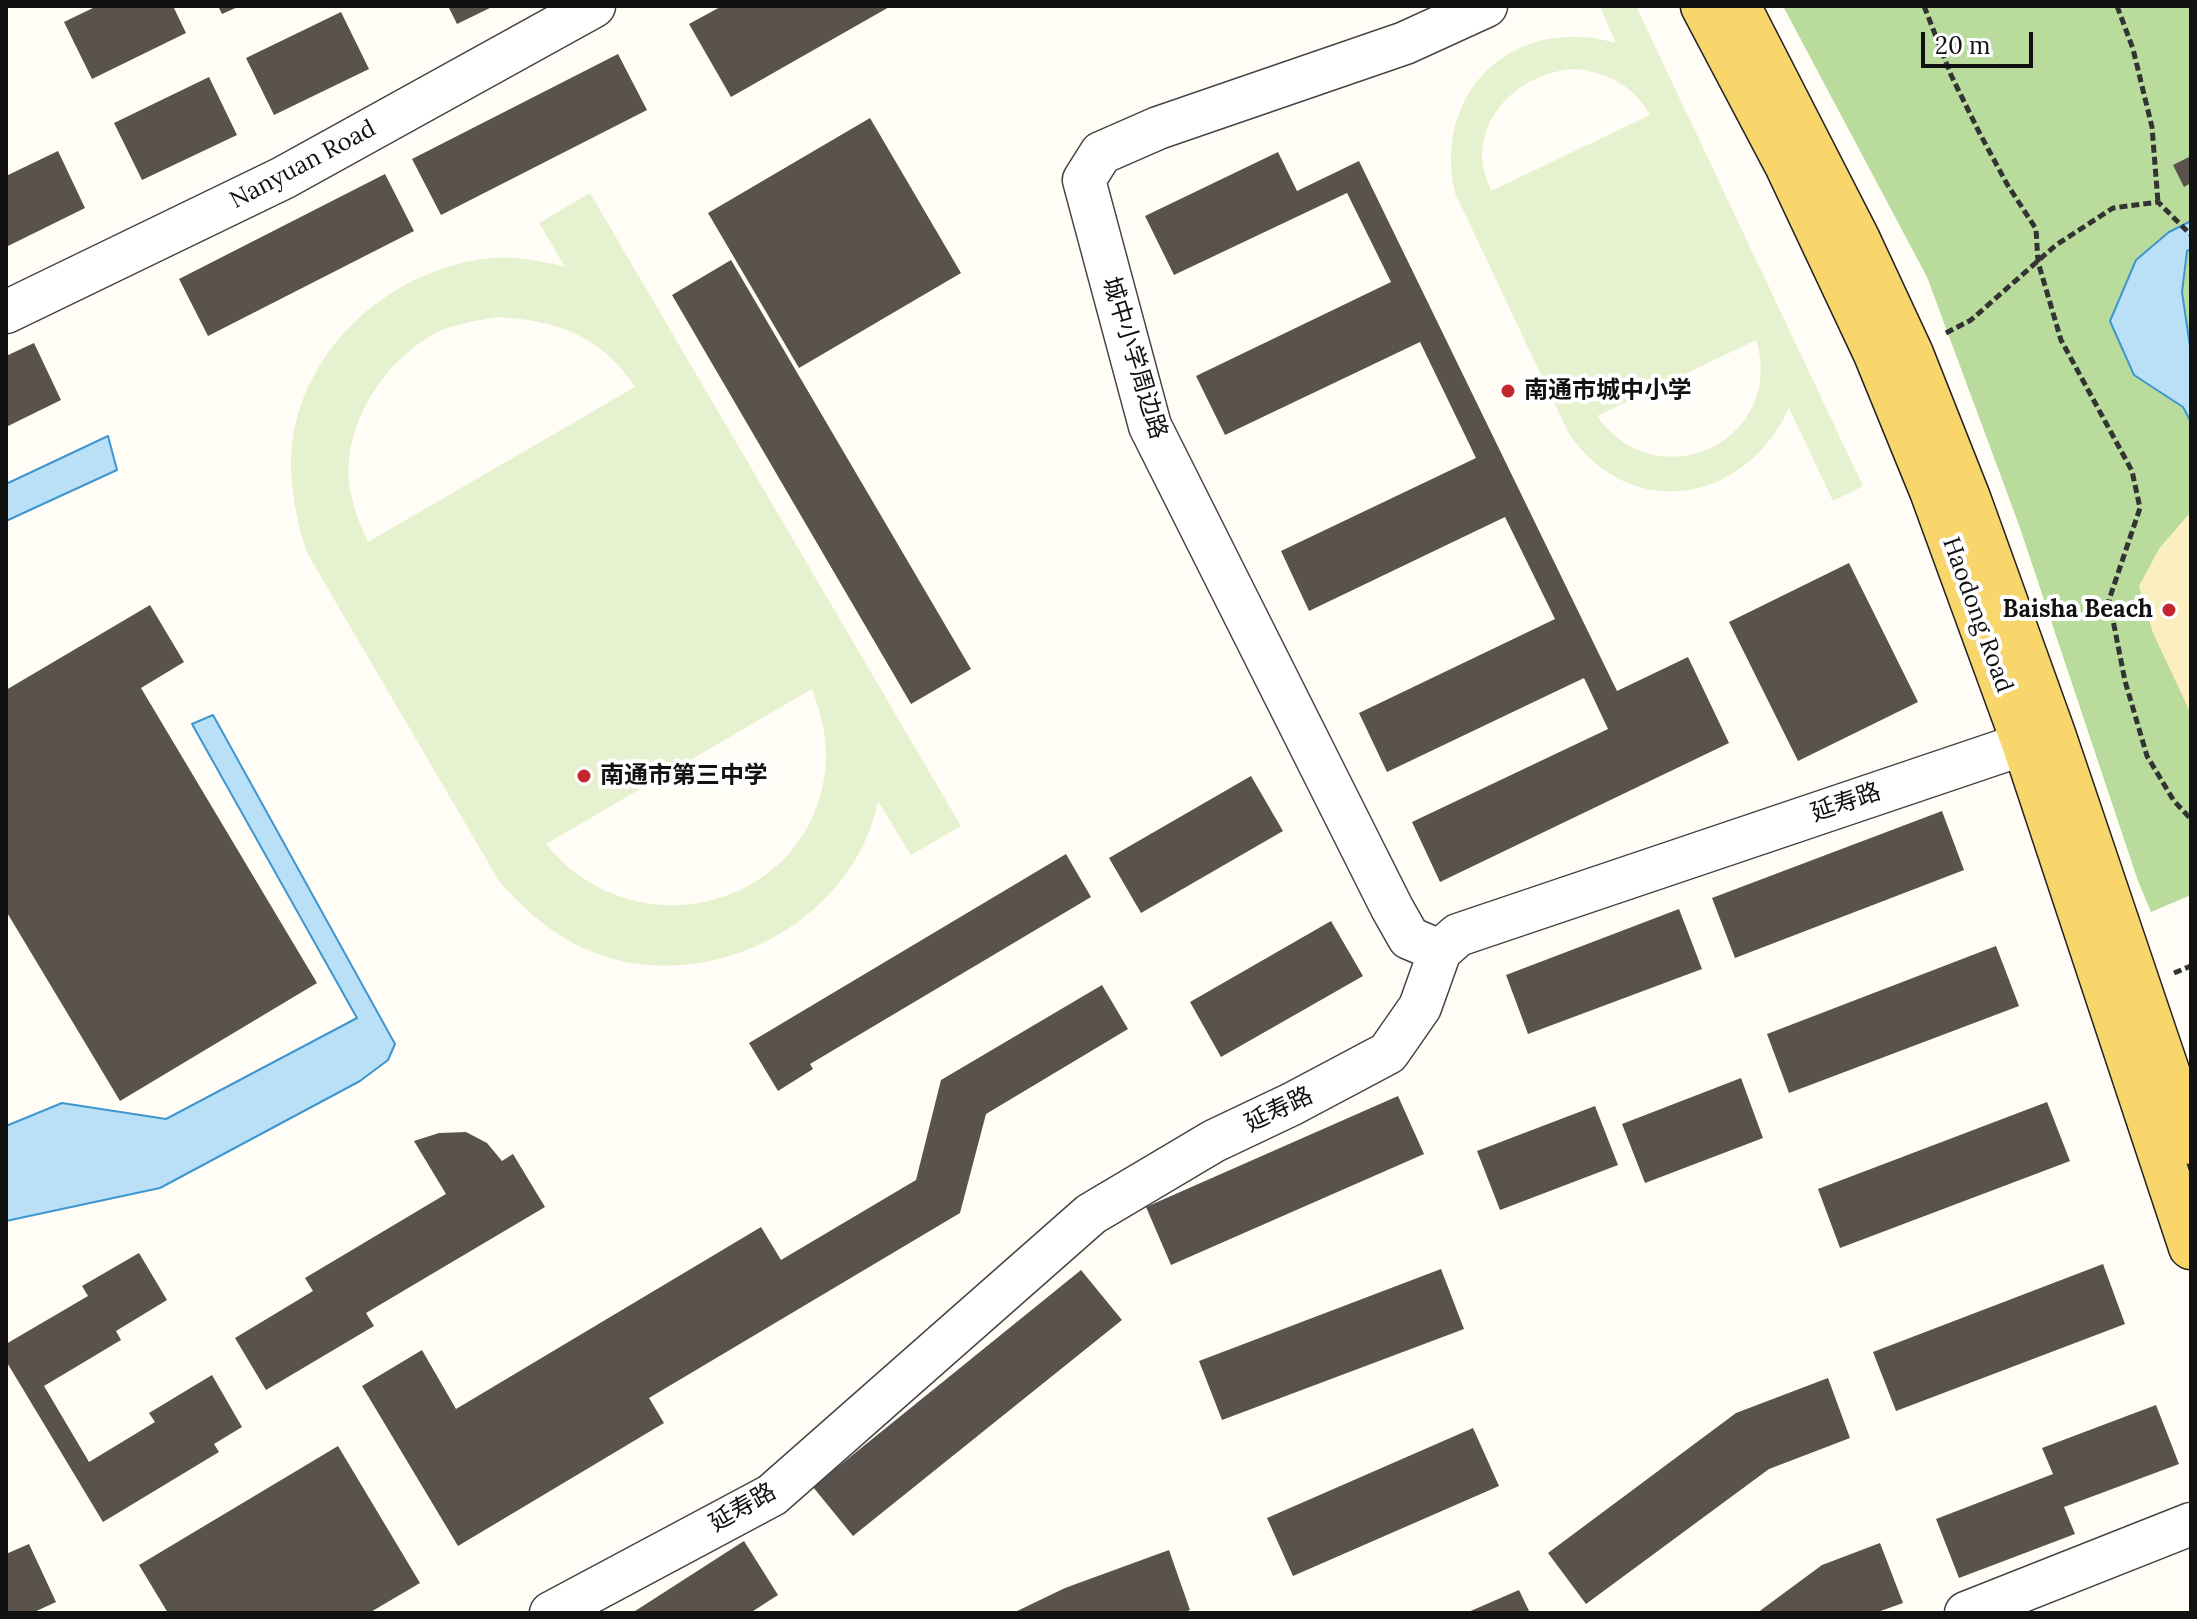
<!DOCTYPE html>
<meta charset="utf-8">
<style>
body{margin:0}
#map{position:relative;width:2197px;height:1619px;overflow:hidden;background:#fffdf5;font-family:Lora,serif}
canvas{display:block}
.frame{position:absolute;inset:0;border:8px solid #111;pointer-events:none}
.scale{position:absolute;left:1921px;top:32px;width:112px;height:36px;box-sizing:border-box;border:4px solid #111;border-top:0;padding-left:10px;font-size:24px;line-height:28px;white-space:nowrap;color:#111;-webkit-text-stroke:6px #fff;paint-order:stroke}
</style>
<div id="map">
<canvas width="2197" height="1619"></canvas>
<div class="frame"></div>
<div class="scale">20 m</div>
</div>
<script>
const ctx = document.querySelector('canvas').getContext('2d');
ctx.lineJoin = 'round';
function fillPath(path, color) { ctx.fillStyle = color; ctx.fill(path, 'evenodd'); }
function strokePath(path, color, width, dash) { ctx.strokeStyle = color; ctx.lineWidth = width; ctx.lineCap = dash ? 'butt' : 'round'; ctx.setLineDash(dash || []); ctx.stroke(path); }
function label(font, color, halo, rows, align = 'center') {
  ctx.font = font + ' Lora,"Noto Sans SC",serif'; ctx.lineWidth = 8; ctx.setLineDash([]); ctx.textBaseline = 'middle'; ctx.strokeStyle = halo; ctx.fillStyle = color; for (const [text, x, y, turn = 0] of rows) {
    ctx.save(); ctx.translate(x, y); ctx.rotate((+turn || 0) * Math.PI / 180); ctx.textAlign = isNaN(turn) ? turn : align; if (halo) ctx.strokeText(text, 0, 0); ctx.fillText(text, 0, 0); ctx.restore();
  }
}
const forest = new Path2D(`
 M1783,6H2191V221L2169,232L2134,375L2183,407L2191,422V512L2159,549L2191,713V895L2151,912L2138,881L2019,525L1927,277Z
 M2191,249V353L2182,292L2187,250Z`);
const sand = new Path2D(`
 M2191,512V714L2153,633L2139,586L2159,549Z`);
const pitch = new Path2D(`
 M1602,6H1636L1863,486L1833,501L1789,408C1745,504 1631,523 1569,434L1455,193C1432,90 1515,14 1616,43L1600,7ZM1576,69C1608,73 1634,86 1650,115L1491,191C1488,183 1485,174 1483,166C1476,111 1526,71 1576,69ZM1756,340C1787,440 1658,502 1597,416Z
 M590,193L961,826L911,855L878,801C853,925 705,999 590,951C553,935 525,911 499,881L307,553C298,525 292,499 291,469C289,358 386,268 492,258C516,256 541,261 565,267L539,223ZM497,317C556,320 602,336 635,387L368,542C363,530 356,516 353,502C335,438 377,367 432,335C452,324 475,321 497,317ZM812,689C820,712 827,735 826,760C818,906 636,956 546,844Z`);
const water = new Path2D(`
 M2191,221V249L2187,251L2182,292L2191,353V422L2183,407L2134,375L2110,321L2136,260L2169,232Z
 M108,436L117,470L6,521V484Z
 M213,715L395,1044L388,1060L360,1081L160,1188L6,1221V1126L62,1103L166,1119L357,1018L192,724Z`);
const building = new Path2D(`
 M97,6H173L186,33L92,79L64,22Z
 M218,6H240L222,14Z
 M448,6H494L457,24Z
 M722,6H891L731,97L689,24Z
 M341,12L369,69L274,115L246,58Z
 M618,54L647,110L441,215L412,159Z
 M209,77L237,135L142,180L114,123Z
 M870,118L961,273L799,368L708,213Z
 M58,151L85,208L6,247V176Z
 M1278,152L1297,191L1359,161L1617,691L1688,657L1729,743L1440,882L1412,822L1608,729L1584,678L1387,772L1359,713L1555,619L1505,517L1309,611L1281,551L1476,458L1420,342L1225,435L1196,376L1391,282L1347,193L1174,275L1145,216Z
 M2191,156V183L2184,187L2173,165Z
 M385,174L414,231L208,336L179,279Z
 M731,260L971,669L911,704L672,295Z
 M34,343L61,400L6,427V356Z
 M1849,563L1918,702L1798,761L1729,622Z
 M150,605L184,662L141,688L317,983L120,1101L6,911V690Z
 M1251,776L1283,831L1141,913L1109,858Z
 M1942,811L1964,870L1735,958L1712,898Z
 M1066,854L1091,897L810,1064L813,1069L778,1091L749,1043Z
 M1679,909L1702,969L1528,1034L1506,975Z
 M1331,921L1363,976L1221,1057L1190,1002Z
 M1996,946L2019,1006L1789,1093L1767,1034Z
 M1102,985L1128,1029L986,1114L960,1213L649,1398L664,1423L458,1546L362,1386L422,1350L456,1409L761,1227L781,1260L916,1180L941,1080Z
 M1741,1078L1763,1138L1645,1183L1622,1124Z
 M1398,1096L1424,1154L1171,1265L1146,1207Z
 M2047,1102L2070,1161L1840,1248L1818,1189Z
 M1595,1106L1618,1165L1500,1210L1477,1151Z
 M466,1132L487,1143L502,1161L513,1154L545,1207L366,1313L374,1326L266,1390L235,1338L313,1291L305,1278L446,1194L414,1141L439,1133Z
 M139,1253L167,1300L116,1331L121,1340L44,1386L89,1462L155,1422L149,1413L212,1375L242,1427L214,1444L219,1452L103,1522L6,1361V1344L88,1296L82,1286Z
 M2103,1264L2125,1324L1896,1411L1873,1352Z
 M1441,1269L1464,1329L1222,1420L1199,1361Z
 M1081,1270L1122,1320L853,1536L813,1487Z
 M1828,1378L1850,1438L1769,1469L1586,1604L1548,1553L1736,1413Z
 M2156,1405L2179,1464L2064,1507L2075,1534L1959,1578L1936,1519L2053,1474L2042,1448Z
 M1473,1428L1499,1486L1293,1576L1267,1518Z
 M338,1446L420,1583L369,1613H168L139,1565Z
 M744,1541L778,1595L750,1613H632Z
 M1880,1543L1903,1603L1875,1613H1757L1822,1565Z
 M29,1544L56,1602L32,1613H6V1554Z
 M1169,1550L1190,1610L1182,1613H1013L1065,1588Z
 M1519,1590L1530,1613H1466Z`);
const path = new Path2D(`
 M1924,6L1951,75L1979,132L2007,184L2036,229L2038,262L2061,340L2132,471L2140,508L2109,600L2125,681L2147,756L2174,801L2191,819
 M2117,6L2133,49L2152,127L2158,202
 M1946,333L1971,320L2056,245L2113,208L2158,202L2191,235
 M2174,973L2191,966`);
const minor = new Path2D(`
 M6,312L283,178L594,6
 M1440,951L1409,938L1392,908L1150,426L1084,180L1101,153L1158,128L1405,43L1486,6
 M551,1613L772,1495L1091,1214L1214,1141L1292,1104L1388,1053L1420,1007L1440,951L1458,935L2053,734
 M1966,1613L2191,1524`);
const major = new Path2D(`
 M1703,6L1787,165L1876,354L1932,491L2024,743L2191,1247
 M1738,6L1857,238L1911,354L1968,498L2053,734L2191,1142`);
const markers = [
 [1508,391,8,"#c4262e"],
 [2169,610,8,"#c4262e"],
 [584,776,8,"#c4262e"]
];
const streetNames = [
 ["Nanyuan Road",303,165,-28],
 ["城中小学周边路",1134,358,73],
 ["Haodong Road",1977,615,70],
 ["延寿路",1846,803,-19],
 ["延寿路",1279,1110,-26],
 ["延寿路",743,1508,-30]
];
const poiNames = [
 ["南通市城中小学",1524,391],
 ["Baisha Beach",2153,610,"right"],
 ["南通市第三中学",600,776]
];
fillPath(forest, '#b9dc9c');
fillPath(sand, '#fbeec1');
fillPath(pitch, '#e6f2cf');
fillPath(water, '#b9e0f7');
strokePath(water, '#3f96cf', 2);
fillPath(building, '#5a524d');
strokePath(minor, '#444', 45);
strokePath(major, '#222', 47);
strokePath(path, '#333', 5, [8, 4]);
strokePath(minor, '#fff', 42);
strokePath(major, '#f9d66b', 44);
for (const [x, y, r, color] of markers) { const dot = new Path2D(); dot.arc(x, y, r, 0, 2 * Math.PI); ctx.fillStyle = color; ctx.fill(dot); strokePath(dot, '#fff', 3); }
label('24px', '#111', '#fff', streetNames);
label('bold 24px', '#111', '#fff', poiNames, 'left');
</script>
